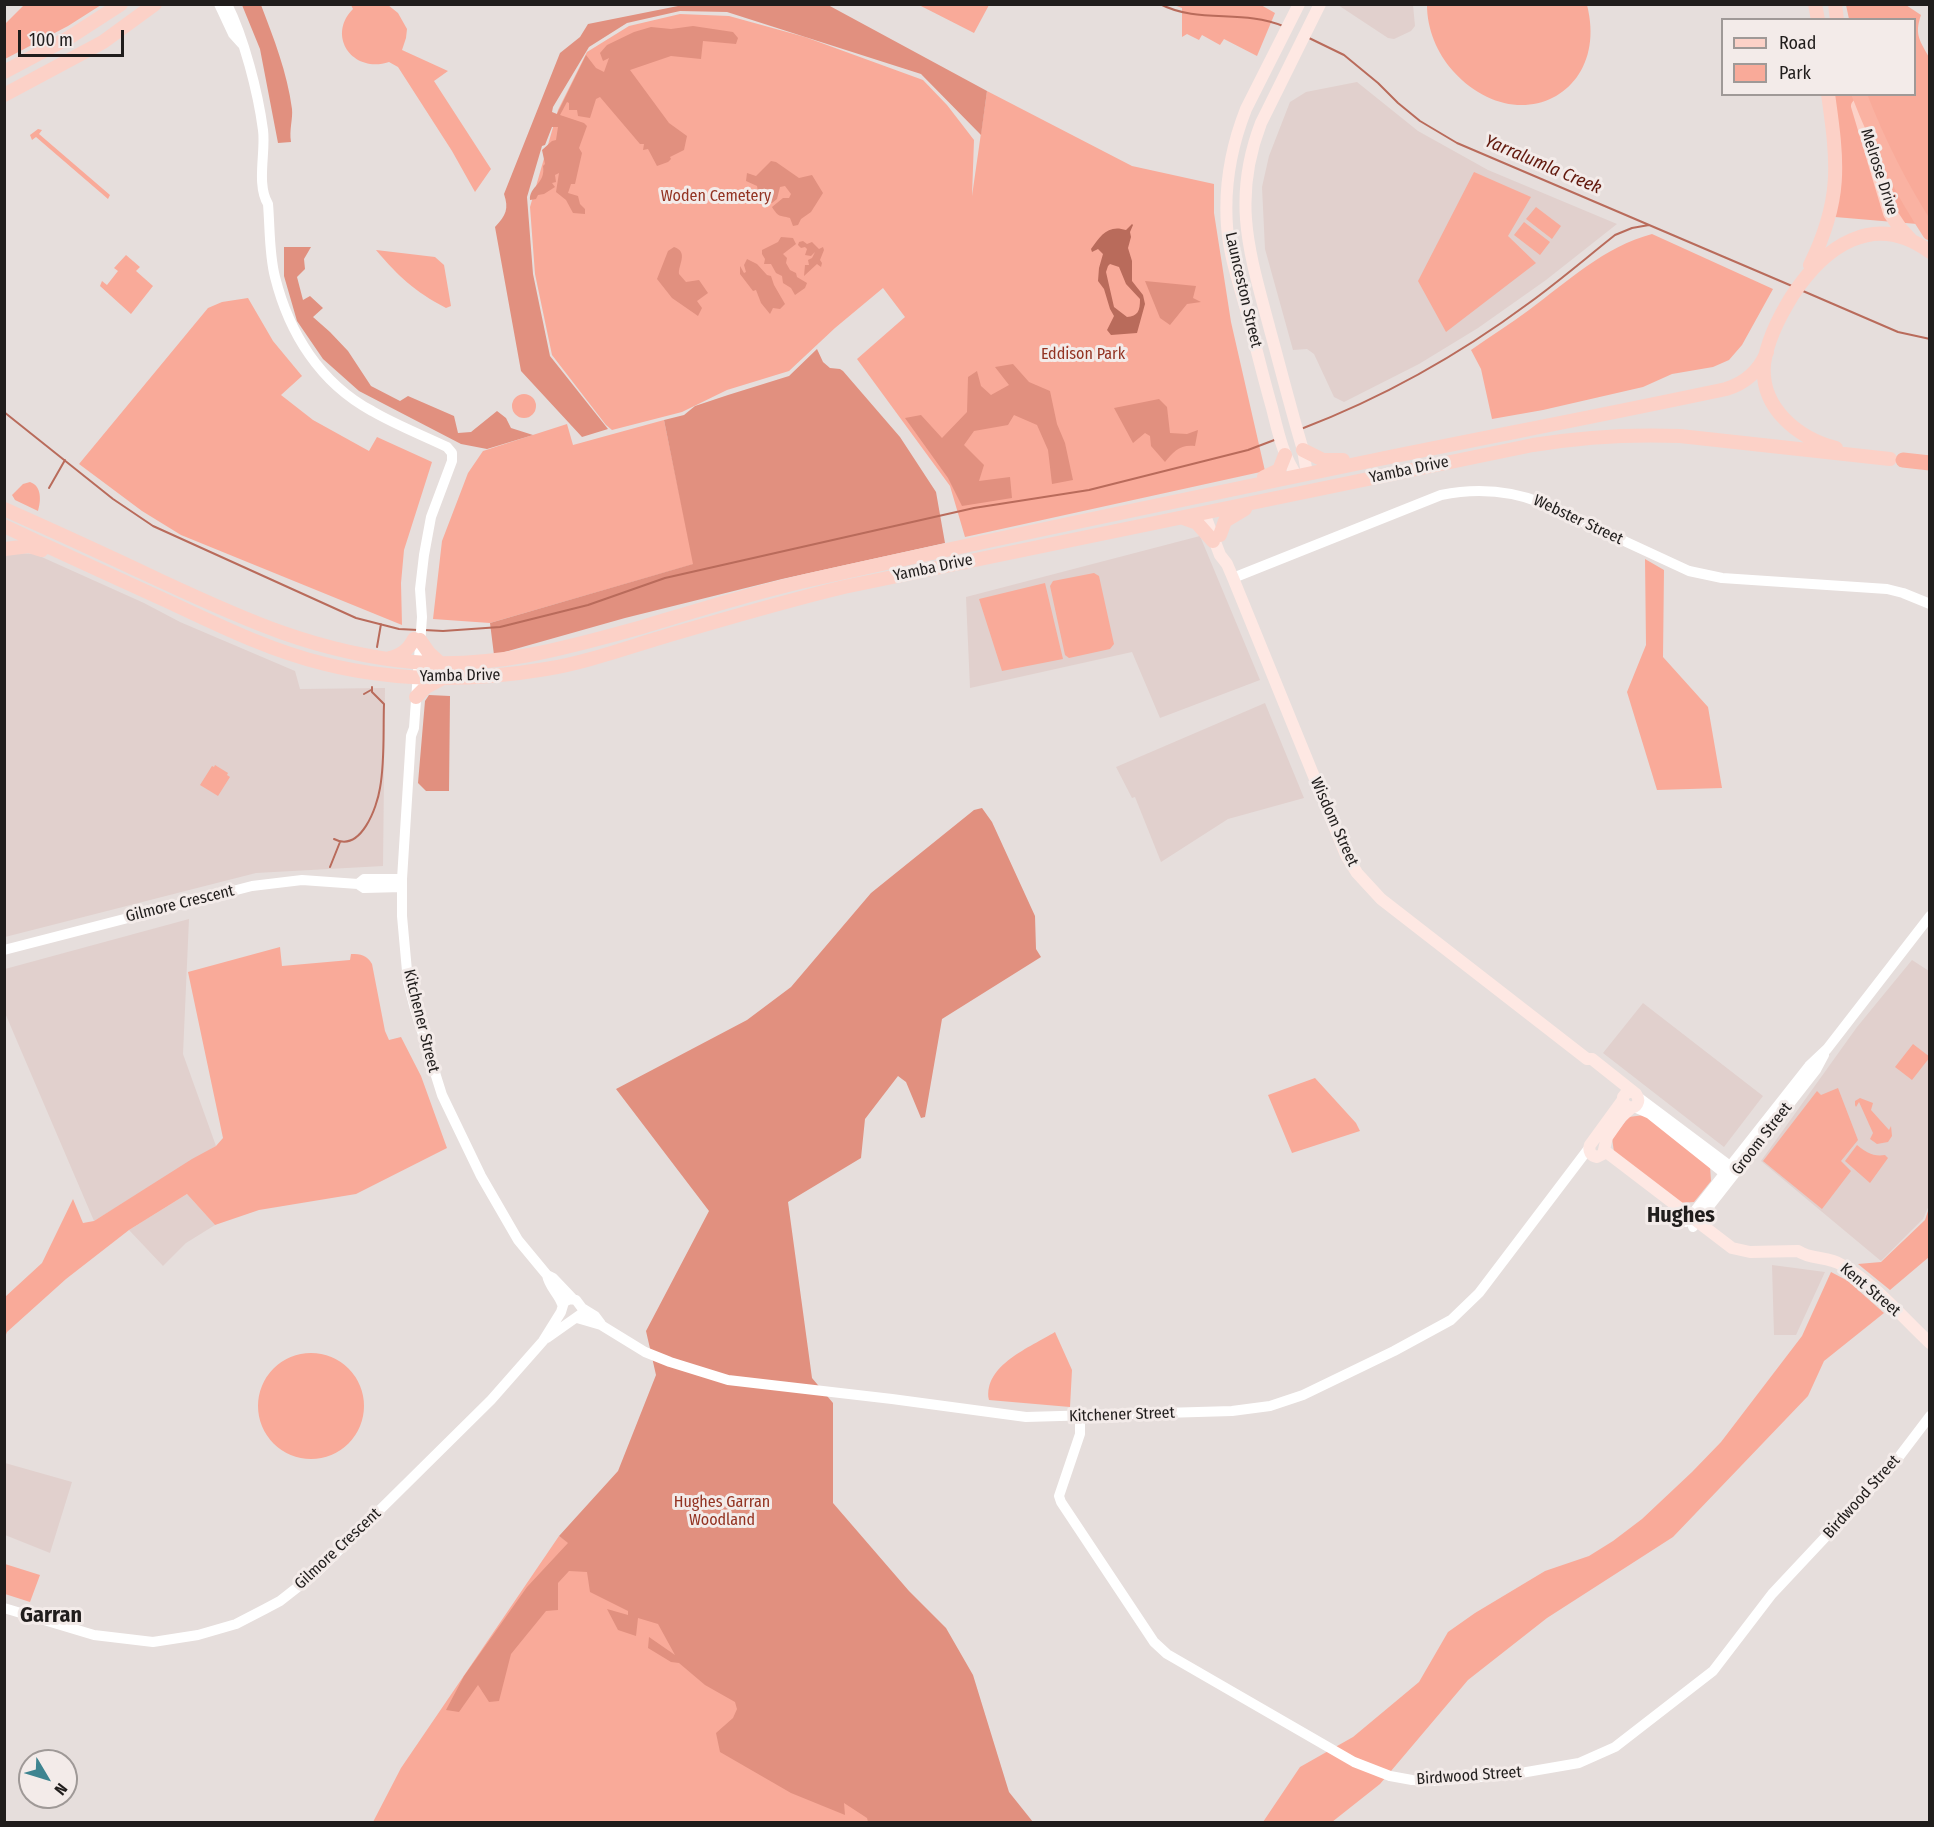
<!DOCTYPE html>
<style>
body{margin:0}
#map{position:relative;width:1934px;height:1827px;overflow:hidden;background:#e6dedc;font-family:"Fira Sans Condensed",sans-serif}
canvas{display:block}
.frame{position:absolute;inset:0;border:6px solid #201d1c;pointer-events:none}
.legend{position:absolute;left:1721px;top:18px;width:195px;height:78px;box-sizing:border-box;background:#f3ebe9;border:2px solid #9f9997;margin:0;padding:8px 10px;list-style:none;font-size:18px;color:#201d1c}
.legend li{display:flex;align-items:center;gap:12px;height:30px}
.legend b{width:30px;border:2px solid #9f9997}
.north{position:absolute;left:18px;top:1749px;width:60px;height:60px;box-sizing:border-box;background:#f3ebe9;border:2px solid #9f9997;border-radius:50%;rotate:128deg;font-size:16px;font-weight:700;line-height:24px;text-align:center;color:#201d1c}
.north::after{content:'';display:block;margin:auto;width:21px;height:27px;background:#3e8490;clip-path:polygon(50% 0,100% 100%,50% 72%,0 100%)}
.scale{position:absolute;left:18px;top:30px;width:106px;height:27px;box-sizing:border-box;border:3px solid #201d1c;border-top:0;padding-left:8px;font-size:18px;line-height:21px;white-space:nowrap;color:#201d1c;-webkit-text-stroke:4px #f3ebe9;paint-order:stroke}
</style>
<div id="map">
<canvas width="1934" height="1827"></canvas>
<div class="frame"></div>
<ul class="legend">
<li><b style="height:8px;background:#fcd1c7"></b>Road</li>
<li><b style="height:16px;background:#f9aa99"></b>Park</li>
</ul>
<div class="north">N</div>
<div class="scale">100 m</div>
</div>
<script>
const ctx = document.querySelector('canvas').getContext('2d');
ctx.lineJoin = 'round';
function fillPath(path, color) { ctx.fillStyle = color; ctx.fill(path, 'evenodd'); }
function strokePath(path, color, width, dash) { ctx.strokeStyle = color; ctx.lineWidth = width; ctx.lineCap = dash ? 'butt' : 'round'; ctx.setLineDash(dash || []); ctx.stroke(path); }
function label(font, color, halo, rows, align = 'center') {
  ctx.font = font + ' "Fira Sans Condensed",sans-serif'; ctx.lineWidth = 6; ctx.setLineDash([]); ctx.textBaseline = 'middle'; ctx.strokeStyle = halo; ctx.fillStyle = color; for (const [text, x, y, turn = 0] of rows) {
    ctx.save(); ctx.translate(x, y); ctx.rotate((+turn || 0) * Math.PI / 180); ctx.textAlign = isNaN(turn) ? turn : align; if (halo) ctx.strokeText(text, 0, 0); ctx.fillText(text, 0, 0); ctx.restore();
  }
}
const built = new Path2D(`
 M1338,5H1413L1415,26L1411,31L1394,39L1388,38Z
 M1357,82L1418,131L1488,170L1617,224L1546,280L1478,328L1419,364L1344,402L1334,397L1314,354L1307,349L1293,350L1265,249L1262,187L1269,156L1290,102L1306,92Z
 M1200,536L1260,680L1160,718L1132,652L970,688L966,597Z
 M5,549L13,553L35,554L144,603L180,622L295,671L300,689L385,688L383,866L256,873L5,937Z
 M1265,703L1304,798L1228,819L1161,862L1135,797L1132,798L1116,767Z
 M189,919L183,1054L216,1146L94,1221L5,1013V969Z
 M1912,960L1929,971L1930,1203L1923,1219L1881,1261L1761,1161L1857,1027Z
 M1643,1003L1763,1096L1724,1147L1603,1053Z
 M187,1194L215,1225L186,1243L163,1266L129,1230Z
 M1772,1265L1825,1272L1796,1335H1774Z
 M5,1463L72,1482L50,1553L5,1535Z`);
const green = new Path2D(`
 M24,5V4L101,5L68,26L5,59V24Z
 M351,5H388L398,13L407,29L406,38L402,50L448,71L434,81L491,169L475,192L452,151L398,67L389,62C353,74 326,36 353,9Z
 M919,5H989L974,33Z
 M1174,5H1261L1275,13L1257,56L1224,39L1220,45L1202,35L1199,40L1187,34L1182,37V8Z
 M1427,5H1587C1610,95 1516,141 1453,71C1437,53 1427,29 1427,5Z
 M1846,5H1906L1921,15C1914,35 1920,41 1930,59L1929,225L1835,217L1832,95L1914,94V20L1849,19Z
 M680,14L729,16L805,37L923,80L947,105L974,140L972,196L987,91L1132,166L1214,184V213L1231,322L1265,471L965,537L950,486L857,359L905,317L883,288L835,328L789,371L727,390L682,412L612,430L606,425L552,355L535,274L530,207L558,110L587,52L629,26Z
 M38,129L42,130L39,134L110,195L108,199L36,137L32,140L30,135Z
 M1474,172L1531,197L1508,236L1536,263L1446,332L1418,281Z
 M1536,207L1561,226L1552,239L1526,219Z
 M1524,222L1550,242L1540,255L1514,235Z
 M1652,234L1773,289L1742,345L1729,360L1713,367L1672,374L1643,387L1543,410L1492,419L1481,369L1471,350C1491,336 1510,324 1529,310C1568,281 1604,247 1652,234Z
 M376,250L435,257L444,265L451,306L446,308C414,291 399,277 376,250Z
 M126,255L140,267L136,271L153,286L131,314L100,286L102,281L107,285L118,271L114,268Z
 M248,298L273,341L302,376L281,395L313,420L369,451L377,437L432,462L404,550L401,583L402,625L181,535L142,511L79,464L208,308L222,302Z
 M512 406a12 12 0 1 1 24 0a12 12 0 1 1-24 0Z
 M664,420L694,564L490,623L433,619L442,541L468,473L483,451L567,424L573,445Z
 M30,482C42,486 41,501 38,511L15,500L12,495L23,484Z
 M1645,559L1664,570L1663,657L1708,707L1722,788L1657,790L1627,692L1646,645Z
 M1094,573L1099,576L1114,644L1110,649L1069,658L1065,655L1050,586L1053,581Z
 M1045,583L1063,659L1002,671L979,599Z
 M215,765L228,773L227,775L230,777L218,796L200,785L212,766L214,767Z
 M280,947L282,966L350,960L351,954C361,954 367,955 372,964L385,1031L389,1040L401,1037L421,1076L447,1148L356,1194L259,1210L215,1225L187,1194L129,1230L66,1279L7,1332L5,1337V1297L42,1263L73,1199L83,1223L94,1221L192,1159L216,1146L223,1138L188,972Z
 M1913,1044L1930,1057L1912,1080L1895,1067Z
 M1315,1078L1356,1123L1360,1131L1292,1153L1268,1095Z
 M1838,1088L1858,1140L1841,1161L1851,1171L1822,1209L1763,1161L1817,1091L1821,1095Z
 M1860,1098L1873,1103L1871,1110L1889,1130L1891,1126L1892,1136L1888,1142L1877,1144L1870,1139L1873,1133L1859,1102L1856,1107L1855,1105V1101Z
 M1644,1115L1710,1166L1711,1181L1694,1202L1679,1203L1614,1152L1612,1138L1629,1117Z
 M1857,1145C1866,1152 1873,1157 1885,1155L1888,1158L1870,1183L1845,1161Z
 M1929,1208V1257L1890,1290L1858,1264L1881,1262L1925,1220Z
 M1831,1272L1848,1281L1884,1313L1824,1361L1808,1396L1673,1537L1547,1618L1468,1680L1380,1784L1332,1822H1263L1300,1767L1353,1737L1419,1682L1448,1632L1475,1613L1545,1571L1589,1556L1613,1541L1642,1519L1692,1472L1721,1442L1802,1336Z
 M1055,1332L1072,1370L1070,1407L989,1400C983,1365 1031,1347 1055,1332Z
 M258 1406a53 53 0 1 1 106 0a53 53 0 1 1-106 0Z
 M559,1536L971,1822H373L401,1768Z
 M5,1564L40,1575L30,1602L5,1594Z`);
const forest = new Path2D(`
 M242,5H261C274,39 287,72 292,109C293,119 289,130 291,142L278,143L260,49Z
 M683,5H828L987,91L981,135L921,74L727,12L680,11L627,23L589,47L553,107L552,112L557,114L586,55L596,68L604,72L609,58L603,61L600,53L607,45L634,32L651,27L671,29L693,26L733,32L738,38L736,44L703,41L701,59L671,56L630,70L669,123L687,136L684,150L670,157L671,159L668,162L657,166L648,149L643,150L644,144H640L600,97L596,99L590,118L578,116L577,110H569V103L567,102L560,115L584,123L587,126L579,148L582,153L575,184H571L568,193L578,196L580,204L585,209V214L573,213L566,200L556,192L559,173L555,175L556,182L552,183L555,187L544,194L538,195L536,199L530,200C529,186 546,184 543,166L545,164L542,150L552,141L556,140L558,127H552L545,145L542,146L527,197L533,274L550,356L608,429L582,437L521,371L495,227C506,215 509,209 504,194L560,53L580,37L588,24Z
 M771,161L776,162L799,178L812,175L823,193L811,212L801,219L798,225L793,226L790,218C779,215 779,218 772,207L783,198H789L791,194L785,186L780,187L777,199L772,203L759,197L757,186L746,181L747,173L756,176Z
 M781,237L793,238L796,244L783,254L787,258L786,263L790,270L796,273L797,277L807,283L805,288L795,295L791,288L783,283L782,276L776,273L771,264H764L765,259L762,254V250L778,242Z
 M803,241L807,244L812,242L819,249L823,247L824,250L820,260L822,263L821,267L817,264L804,276L805,265H809L808,260L812,258L815,252L811,256L805,255L807,249L805,247L801,248L798,245L799,242Z
 M284,247H311L304,259L305,269L297,277L303,300L310,296L323,308L313,317L330,332L348,351L371,386L400,401L408,396L454,416L458,433L471,432L497,411L506,418L511,428L533,435L487,449L461,444L359,391L323,359L297,321L284,276Z
 M674,247C689,252 678,265 679,274L686,282L699,280L708,293L697,301L702,308L698,316L672,298L657,279L668,251Z
 M747,259L757,264L767,275L771,276L774,285L785,304L780,309L773,308L770,314L761,303L756,290L753,291L740,274V266L744,273L746,272L744,265Z
 M1145,281L1196,286L1193,298L1201,302L1187,304L1170,325L1160,318Z
 M817,349L823,362L830,368L840,369L843,371L900,437L936,492L945,543L782,579L625,618L494,655L490,623L693,564L664,420L684,415L695,406L728,395L789,376Z
 M1013,364L1029,382L1050,391L1057,424L1065,443L1073,480L1052,484L1048,450L1037,425L1014,415L1008,425L974,431L964,445L984,465L979,481L1010,477L1012,498L962,506L948,478L905,418L921,415L942,438L967,412L968,377L977,371L981,386L991,395L1009,385L995,367Z
 M1159,399L1167,407L1170,433L1187,434L1198,430L1195,446C1180,444 1173,452 1165,462L1151,446L1150,436L1145,433L1133,443L1114,408Z
 M429,695L450,696L449,791H426L418,783L425,701Z
 M982,808L992,822L1035,916L1036,949L1041,957L942,1019L925,1117L921,1118L906,1082L898,1076L865,1119L861,1158L788,1202L812,1378L833,1403V1503L909,1591L946,1628L973,1675L1009,1792L1033,1822H868L867,1818L844,1803L845,1815L791,1793L720,1752L716,1733L733,1718L737,1709L735,1702L705,1685L679,1663L671,1662L648,1648L649,1637L675,1655L658,1624L638,1618L636,1636L618,1630L607,1609L628,1615V1611L590,1592L587,1572L569,1571L558,1583V1610L546,1611L511,1654L499,1701L489,1702L478,1685L459,1712L446,1710L464,1676L527,1587L568,1543L559,1536L618,1471L656,1375L646,1331L709,1211L616,1089L747,1020L791,987L871,893L974,810Z`);
const water = new Path2D(`
 M1132,224L1133,225L1130,232L1131,237L1128,248L1132,261V281L1143,295L1145,304L1137,333L1111,335L1107,330L1114,316L1110,309L1104,289L1098,281L1099,268L1103,254L1098,249L1092,252L1091,249C1100,236 1108,224 1126,230ZM1110,264L1119,267L1126,284L1140,299C1140,311 1138,316 1127,317L1114,307L1106,272L1108,266Z`);
const stream = new Path2D(`
 M1160,4C1198,24 1243,9 1283,26
 M1307,37L1344,55L1378,83L1398,103L1420,121L1457,143L1792,286
 M1803,291L1898,332L1930,339
 M4,412L113,499L153,526L356,618L399,629L418,630
 M1301,429C1382,398 1459,355 1529,303C1558,282 1586,258 1615,235L1632,228L1649,225
 M49,488L65,460
 M424,630L443,631L500,627L588,605L665,578L974,508L1089,490L1248,450L1277,439
 M377,647L381,624
 M364,694L371,690
 M334,839C361,853 377,807 380,788C385,761 383,731 384,704L372,692V687
 M330,867L340,842`);
const tertiary = new Path2D(`
 M219,4L233,34L242,44
 M227,4C244,38 258,92 263,130C266,152 256,184 268,204C270,227 269,254 275,277C289,333 320,383 372,411C396,425 422,435 447,447L452,453V461L431,517L424,555L420,589L422,617L414,728L411,736L402,879V916L408,982L415,1009L442,1095L481,1176L518,1240L547,1275L553,1278L573,1299
 M1233,578L1441,495C1476,488 1509,490 1542,503L1689,571L1722,578L1887,589L1903,593L1930,604
 M358,884L364,879H402
 M4,950L252,886L302,880L358,884L364,888L402,887
 M1638,1097L1730,1166L1732,1170
 M1634,1107L1650,1114L1724,1173L1731,1174
 M1686,1222L1809,1066L1827,1049L1930,916
 M1693,1227L1816,1070L1824,1055
 M547,1275C549,1287 558,1293 562,1304
 M577,1318L601,1325L645,1352L670,1362L728,1380L892,1399L1026,1417L1232,1411L1270,1406L1303,1395L1394,1351L1451,1320L1479,1293L1589,1148
 M547,1338L581,1314
 M1080,1416V1434L1059,1496L1061,1502L1154,1642L1167,1654L1354,1762L1390,1776L1412,1780L1433,1781L1515,1774L1579,1763L1615,1747L1713,1671L1772,1594L1892,1466L1930,1416
 M4,1608L94,1635L153,1642L198,1635L236,1624L265,1609L280,1601L317,1572L491,1400L543,1341L561,1312L564,1302L570,1299L576,1300L582,1308L595,1316L601,1324`);
const secondary = new Path2D(`
 M1307,474L1303,450C1291,410 1281,370 1270,330C1250,254 1231,201 1261,123L1320,4
 M1297,476C1283,456 1278,432 1272,408C1264,380 1257,352 1250,324C1242,292 1229,258 1227,226C1224,185 1231,147 1246,109L1299,4
 M1204,513L1220,555L1227,564L1233,578L1346,855L1357,873L1381,899L1587,1059H1592L1636,1094C1641,1101 1637,1109 1628,1107L1623,1103V1097L1627,1092H1633
 M1622,1101L1590,1145C1588,1151 1591,1156 1597,1157L1603,1154L1607,1137L1621,1117L1631,1108
 M1605,1151L1732,1248L1750,1252L1798,1251C1811,1260 1828,1256 1842,1265C1875,1284 1902,1317 1930,1343`);
const primary = new Path2D(`
 M1815,4L1818,20
 M1835,4L1837,20
 M4,72L70,37L121,4
 M4,95L103,42L155,4
 M1858,106L1890,213L1900,228L1911,240
 M1810,265C1842,200 1838,164 1828,94
 M1836,448C1798,438 1760,408 1764,364C1767,340 1779,317 1792,296C1824,247 1874,210 1930,252
 M1303,450L1323,460H1343
 M1264,477L1279,470L1285,455
 M4,509C56,532 108,556 159,580C245,620 317,653 413,662C492,669 567,648 642,627C702,609 762,590 823,577C1007,536 1191,498 1375,460C1492,436 1609,414 1726,389C1746,383 1759,371 1767,352
 M1183,518L1197,523L1213,541
 M4,526C59,552 114,577 169,602C220,626 271,651 325,664C397,682 474,681 546,669C583,663 620,650 656,639C718,621 781,602 844,587L1533,445C1582,437 1630,434 1680,436L1890,459
 M1220,535L1225,521L1245,509
 M5,549L29,546L42,550
 M420,640L429,653L440,663
 M390,658C402,655 408,650 414,639
 M416,697L426,687L441,679`);
const motorway = new Path2D(`
 M1859,94C1878,143 1901,189 1930,233
 M1903,460L1930,463`);
const streetNames = [
 ["Melrose Drive",1879,172,72],
 ["Launceston Street",1243,290,77],
 ["Yamba Drive",1409,470,-12],
 ["Webster Street",1578,520,25],
 ["Yamba Drive",933,568,-12],
 ["Yamba Drive",460,676,-1],
 ["Wisdom Street",1334,822,66],
 ["Gilmore Crescent",180,904,-14],
 ["Kitchener Street",421,1021,76],
 ["Groom Street",1762,1139,-52],
 ["Kent Street",1870,1290,40],
 ["Kitchener Street",1122,1415,-2],
 ["Birdwood Street",1862,1497,-48],
 ["Gilmore Crescent",338,1549,-43],
 ["Birdwood Street",1469,1776,-4]
];
const parkNames = [
 ["Woden Cemetery",716,197],
 ["Eddison Park",1083,355],
 ["Hughes Garran",722,1503],
 ["Woodland",722,1521]
];
const waterNames = [
 ["Yarralumla Creek",1543,165,23]
];
const districtNames = [
 ["Hughes",1681,1216],
 ["Garran",51,1616]
];
fillPath(built, '#e1d0cd');
fillPath(green, '#f9aa99');
fillPath(forest, '#e1907f');
fillPath(water, '#b96b5b');
strokePath(stream, '#b96b5b', 2);
strokePath(tertiary, '#fff', 10);
strokePath(secondary, '#fee8e3', 12);
strokePath(primary, '#fcd1c7', 14);
strokePath(motorway, '#fab2a2', 15);
label('16px', '#201d1c', '#f3ebe9', streetNames);
label('16px', '#933322', '#f3ebe9', parkNames);
label('italic 18px', '#631a0e', '#f3ebe9', waterNames);
label('bold 22px', '#201d1c', '#f3ebe9', districtNames);
</script>
